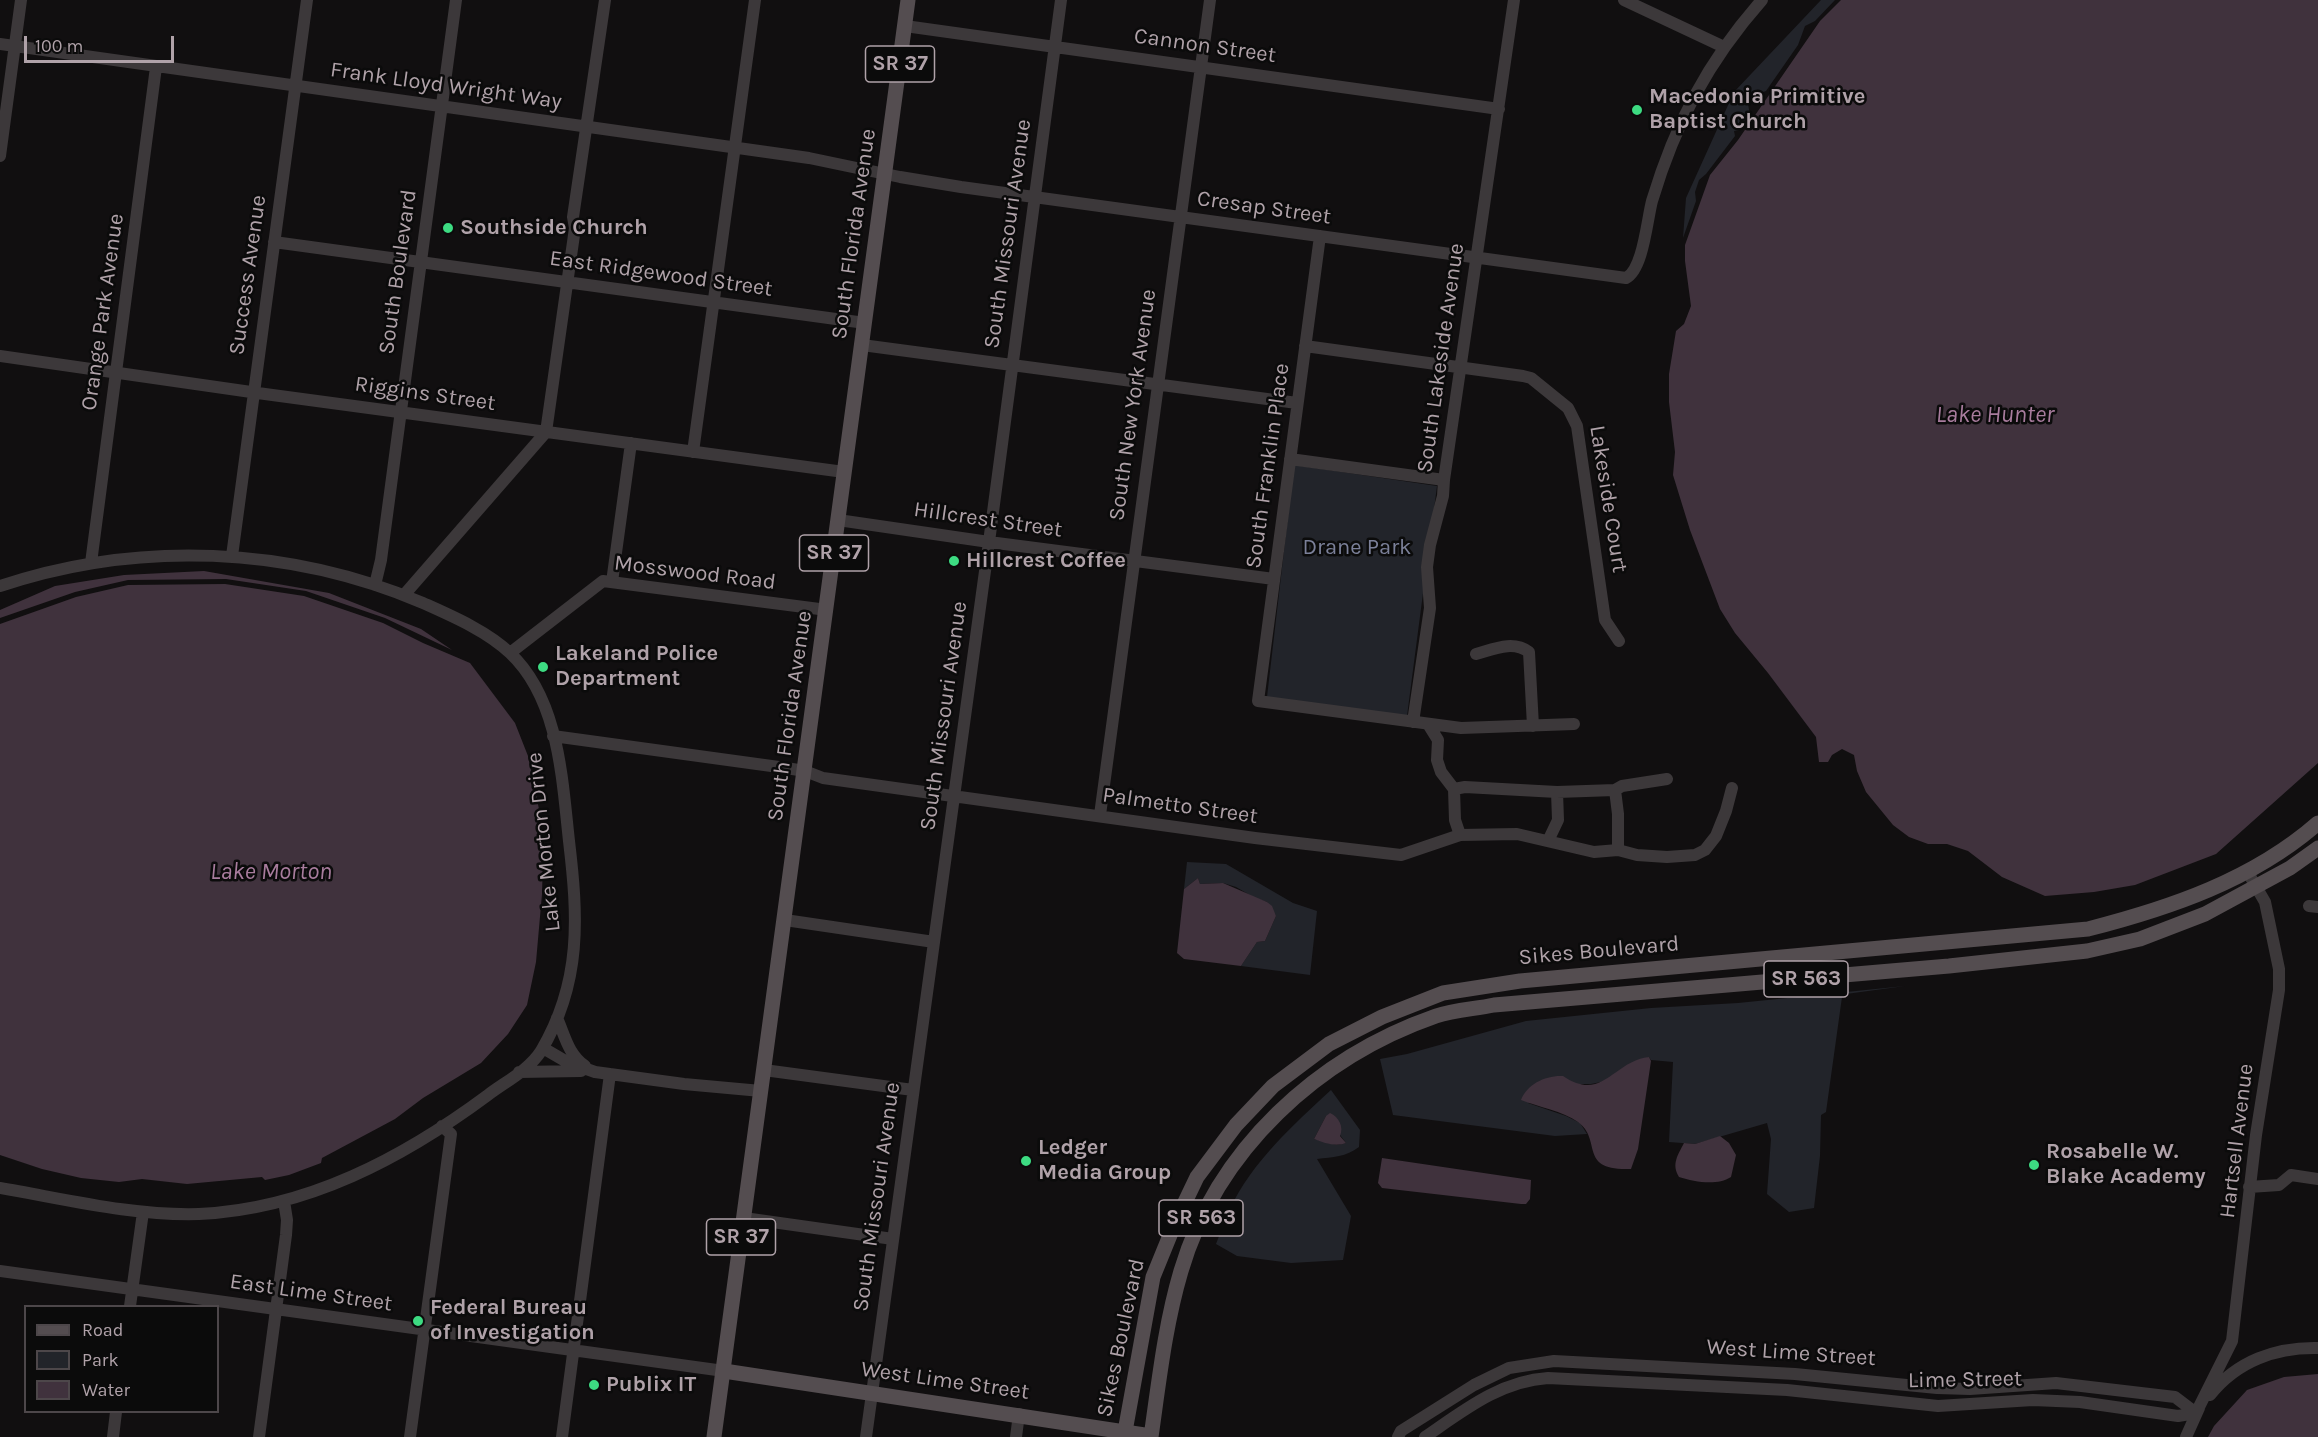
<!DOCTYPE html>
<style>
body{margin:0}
#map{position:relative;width:2318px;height:1437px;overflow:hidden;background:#110f10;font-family:Karla,sans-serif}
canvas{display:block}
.legend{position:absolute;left:24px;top:1305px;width:195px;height:108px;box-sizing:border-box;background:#0b0b0b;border:2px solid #4d474a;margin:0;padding:8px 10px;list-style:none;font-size:18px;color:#b0a2a9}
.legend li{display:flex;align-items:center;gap:12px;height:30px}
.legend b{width:30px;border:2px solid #4d474a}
.scale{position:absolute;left:24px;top:36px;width:150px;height:27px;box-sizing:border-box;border:3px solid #b0a2a9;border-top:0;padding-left:8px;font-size:18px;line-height:21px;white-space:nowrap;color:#b0a2a9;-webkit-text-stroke:4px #0b0b0b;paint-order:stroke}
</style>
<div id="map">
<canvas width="2318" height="1437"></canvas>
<ul class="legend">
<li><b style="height:8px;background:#544d50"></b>Road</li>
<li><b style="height:16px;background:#22242a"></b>Park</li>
<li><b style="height:16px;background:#40323d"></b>Water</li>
</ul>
<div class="scale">100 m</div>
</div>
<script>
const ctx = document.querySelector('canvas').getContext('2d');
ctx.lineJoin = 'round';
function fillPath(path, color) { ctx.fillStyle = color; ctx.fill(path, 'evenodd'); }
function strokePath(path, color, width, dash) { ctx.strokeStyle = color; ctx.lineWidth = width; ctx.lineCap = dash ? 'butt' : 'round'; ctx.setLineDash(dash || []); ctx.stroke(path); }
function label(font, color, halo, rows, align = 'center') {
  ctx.font = font + ' Karla,sans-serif'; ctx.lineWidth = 5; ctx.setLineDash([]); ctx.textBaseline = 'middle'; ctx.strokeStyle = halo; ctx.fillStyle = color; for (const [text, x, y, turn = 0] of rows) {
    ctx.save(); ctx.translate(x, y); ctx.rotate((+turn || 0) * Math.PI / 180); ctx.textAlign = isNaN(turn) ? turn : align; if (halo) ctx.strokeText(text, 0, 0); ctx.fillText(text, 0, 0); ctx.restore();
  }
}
const green = new Path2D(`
 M1821,0H1835L1815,21L1805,26L1798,45L1766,91L1754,95L1748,104L1750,115L1740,130L1734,131L1735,136L1706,174L1699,180L1695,192L1696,201L1683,238L1686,198L1734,92Z
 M1294,465L1437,486L1407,716L1267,697Z
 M1187,862L1226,864L1293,903L1317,911L1310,975L1241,966L1257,942L1265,941L1276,916L1267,902L1255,898L1236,887L1223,883L1200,884L1198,878L1184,889Z
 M1905,986L1846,994L1842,997L1826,1112L1821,1115L1820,1156L1814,1208L1789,1212L1767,1194L1771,1139L1767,1123L1695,1144L1669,1142L1673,1062L1651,1060L1649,1057L1606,1081L1591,1084H1578L1528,1103L1566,1116L1580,1123L1587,1134L1555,1136L1393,1115L1380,1059L1407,1054L1526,1021L1651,1008L1738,1003Z
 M1331,1090L1360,1130L1359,1147C1346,1157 1333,1157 1317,1159L1351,1216L1343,1260L1291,1263L1237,1256L1216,1244C1221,1232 1224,1220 1230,1209C1252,1162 1293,1125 1331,1090ZM1326,1116L1346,1143L1337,1145L1314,1139Z`);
const water = new Path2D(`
 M1841,0H2318V763L2216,854L2135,885L2094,892L2045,896L2002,877L1968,851L1947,844H1928L1909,837L1893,825L1866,792L1857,771L1854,755L1842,749L1832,755L1828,762H1819L1816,737L1768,673L1735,633L1720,609L1690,530L1673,475L1675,452L1669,402V374L1676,331L1684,324L1691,306L1685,261V245L1710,175L1738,140L1820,21Z
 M204,571L329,593L421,629L452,650L385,618L306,591L226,579L128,580L75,592L0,618V610L55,586L124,575Z
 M225,584L304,596L383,623L423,643L470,663L515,723L528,756L540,814L543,858L542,894L536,962L527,1005L508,1034L481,1063L423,1098L395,1119L322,1158L321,1163L289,1175L265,1180L262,1177L187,1184L142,1179L119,1182L81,1178L42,1169L0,1155V624L76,597L128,585Z
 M1198,878L1200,884L1223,883L1267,902L1272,906L1276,916L1265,941L1257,942L1241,966L1184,959L1177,953L1184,889Z
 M1649,1057L1651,1061L1638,1149L1631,1169C1577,1171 1603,1140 1578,1122C1563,1111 1538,1107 1521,1100C1527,1084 1546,1075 1563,1076C1603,1103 1613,1061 1649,1057Z
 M1330,1113C1339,1117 1344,1127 1340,1136L1346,1143C1336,1147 1324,1143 1314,1139L1326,1116Z
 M1720,1136L1729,1143L1736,1155L1731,1177C1717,1186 1695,1182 1679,1177C1671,1164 1678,1155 1684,1143L1695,1144Z
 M1382,1158L1531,1180L1530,1199L1526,1204H1521L1382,1188L1378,1183Z
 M2318,1374V1437H2208L2214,1426L2247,1390L2284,1377Z`);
const minor = new Path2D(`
 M1624,0L1724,47
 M905,26L1499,109
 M0,44L809,158L900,177L961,187L1626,278C1643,270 1647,220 1652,201C1675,124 1708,61 1762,0
 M0,156L21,0
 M1320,236L1258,701L1461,728L1574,724
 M274,242L865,323
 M862,345L1297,403
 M1305,346L1523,376L1531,378L1568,408L1577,426L1605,620L1619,641
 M0,356L265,394L844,472
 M693,452L755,0
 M1290,459L1444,480
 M838,520L989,542L1274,579
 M232,556L307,0
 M91,563L156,67
 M612,582L631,443
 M375,585L381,560L456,0
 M0,586C138,540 289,546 423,603C452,616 487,631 510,653C559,699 562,778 569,841C578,917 582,982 541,1051C529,1070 505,1082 488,1095C403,1158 307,1209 199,1214C133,1216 65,1199 0,1188
 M404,595L546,432L575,228L573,217L605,0
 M510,653L603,581L827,610
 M1476,654C1494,649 1513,640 1529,652L1533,726
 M1413,722L1430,608L1427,567L1430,545L1443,496L1444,480L1514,0
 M1428,724L1438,740L1437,760L1441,772L1454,789L1455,820L1460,835
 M553,736L786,768L805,771L823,778L1255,838L1401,855L1460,835L1517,834L1594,852L1618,850L1637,855L1667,857L1695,855L1705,850L1716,836L1726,811L1732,788
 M1454,789L1465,787L1557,792L1615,790L1622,786L1667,779
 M1615,790L1618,814V850
 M1100,815L1210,0
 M1548,841L1558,820L1557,792
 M2309,906L2318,907
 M785,920L934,942
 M557,1018C565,1036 568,1054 585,1066
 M543,1048L567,1062L595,1072L684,1084L761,1091
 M764,1070L913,1090
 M519,1072L581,1071
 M2249,1187L2279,1185L2291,1175L2318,1179
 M744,1218L893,1239
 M0,1271L724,1371
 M130,1306L143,1212
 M2210,1395C2237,1361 2276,1347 2318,1348
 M2196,1413L2232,1341L2256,1135L2279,990V969L2265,902L2247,871
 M113,1437L116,1412
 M259,1437L286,1235L287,1220L284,1201
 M410,1437L451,1134L442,1126
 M562,1437L610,1074
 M866,1437L989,542L1061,0
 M1016,1437L1019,1414
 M1398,1437L1401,1431L1474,1385L1509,1368L1554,1361L1795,1374L1937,1388L1970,1389L2056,1383L2175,1397L2196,1413
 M1425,1437C1463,1411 1500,1381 1548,1378L1787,1390L1938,1406L2033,1400L2080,1402L2178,1416L2196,1413
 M2186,1437L2199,1408`);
const major = new Path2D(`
 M724,1371L1151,1436
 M714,1437L908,0
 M1124,1437L1153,1277L1175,1223L1197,1177L1236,1125L1273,1086L1329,1044L1382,1017L1443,993L1520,981L2088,929C2170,908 2253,880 2318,823
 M1151,1437C1159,1381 1165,1325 1181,1271C1217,1149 1318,1057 1436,1016C1454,1010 1475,1009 1494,1005L1949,966L2087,951L2140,939L2205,914L2290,868L2318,848`);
const markers = [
 [1637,110,6,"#3ddb82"],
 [448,228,6,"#3ddb82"],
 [954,561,6,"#3ddb82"],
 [543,667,6,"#3ddb82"],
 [1026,1161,6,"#3ddb82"],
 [2034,1165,6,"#3ddb82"],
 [418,1321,6,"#3ddb82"],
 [594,1385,6,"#3ddb82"]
];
const shields = [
 [900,64,69],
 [834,553,69],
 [1806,979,84],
 [1201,1218,84],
 [741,1237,69]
];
const shieldNames = [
 ["SR 37",900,64],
 ["SR 37",834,553],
 ["SR 563",1806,979],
 ["SR 563",1201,1218],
 ["SR 37",741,1237]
];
const streetNames = [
 ["Cannon Street",1205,46,8],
 ["Frank Lloyd Wright Way",446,86,8],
 ["Cresap Street",1264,208,8],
 ["South Florida Avenue",854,234,-82],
 ["South Missouri Avenue",1008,234,-82],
 ["South Boulevard",398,272,-82],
 ["East Ridgewood Street",661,274,8],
 ["Success Avenue",248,275,-82],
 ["Orange Park Avenue",103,312,-82],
 ["South Lakeside Avenue",1441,358,-82],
 ["Riggins Street",425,394,8],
 ["South New York Avenue",1133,405,-82],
 ["South Franklin Place",1268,466,-82],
 ["Lakeside Court",1608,499,81],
 ["Hillcrest Street",988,520,8],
 ["Mosswood Road",695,573,7],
 ["South Florida Avenue",790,716,-82],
 ["South Missouri Avenue",944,716,-82],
 ["Palmetto Street",1180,806,8],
 ["Lake Morton Drive",544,842,-96],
 ["Sikes Boulevard",1599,951,-5],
 ["Hartsell Avenue",2237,1141,-83],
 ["South Missouri Avenue",877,1197,-82],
 ["East Lime Street",311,1293,8],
 ["Sikes Boulevard",1121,1338,-78],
 ["West Lime Street",1791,1353,4],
 ["Lime Street",1965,1380,-1],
 ["West Lime Street",945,1381,8]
];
const poiNames = [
 ["Macedonia Primitive",1649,97],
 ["Baptist Church",1649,122],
 ["Southside Church",460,228],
 ["Hillcrest Coffee",966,561],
 ["Lakeland Police",555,654],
 ["Department",555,679],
 ["Ledger",1038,1148],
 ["Media Group",1038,1173],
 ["Rosabelle W.",2046,1152],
 ["Blake Academy",2046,1177],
 ["Federal Bureau",430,1308],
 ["of Investigation",430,1333],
 ["Publix IT",606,1385]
];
const parkNames = [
 ["Drane Park",1357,548]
];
const waterNames = [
 ["Lake Hunter",1995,415],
 ["Lake Morton",271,872]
];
fillPath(green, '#22242a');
fillPath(water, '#40323d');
strokePath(minor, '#3c383a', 12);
strokePath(major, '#544d50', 15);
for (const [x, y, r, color] of markers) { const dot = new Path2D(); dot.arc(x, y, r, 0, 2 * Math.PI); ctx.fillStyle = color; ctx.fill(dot); strokePath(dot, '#0b0b0b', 2); }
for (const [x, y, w] of shields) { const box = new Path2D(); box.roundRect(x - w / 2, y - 18, w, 36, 4.5); ctx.fillStyle = '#0b0b0b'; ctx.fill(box); strokePath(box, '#b0a2a9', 1.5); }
label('bold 21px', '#b0a2a9', null, shieldNames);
label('22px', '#b0a2a9', '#0b0b0b', streetNames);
label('bold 22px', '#b0a2a9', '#0b0b0b', poiNames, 'left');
label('22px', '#7b8099', '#0b0b0b', parkNames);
label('italic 24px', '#a87c9d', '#0b0b0b', waterNames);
</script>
